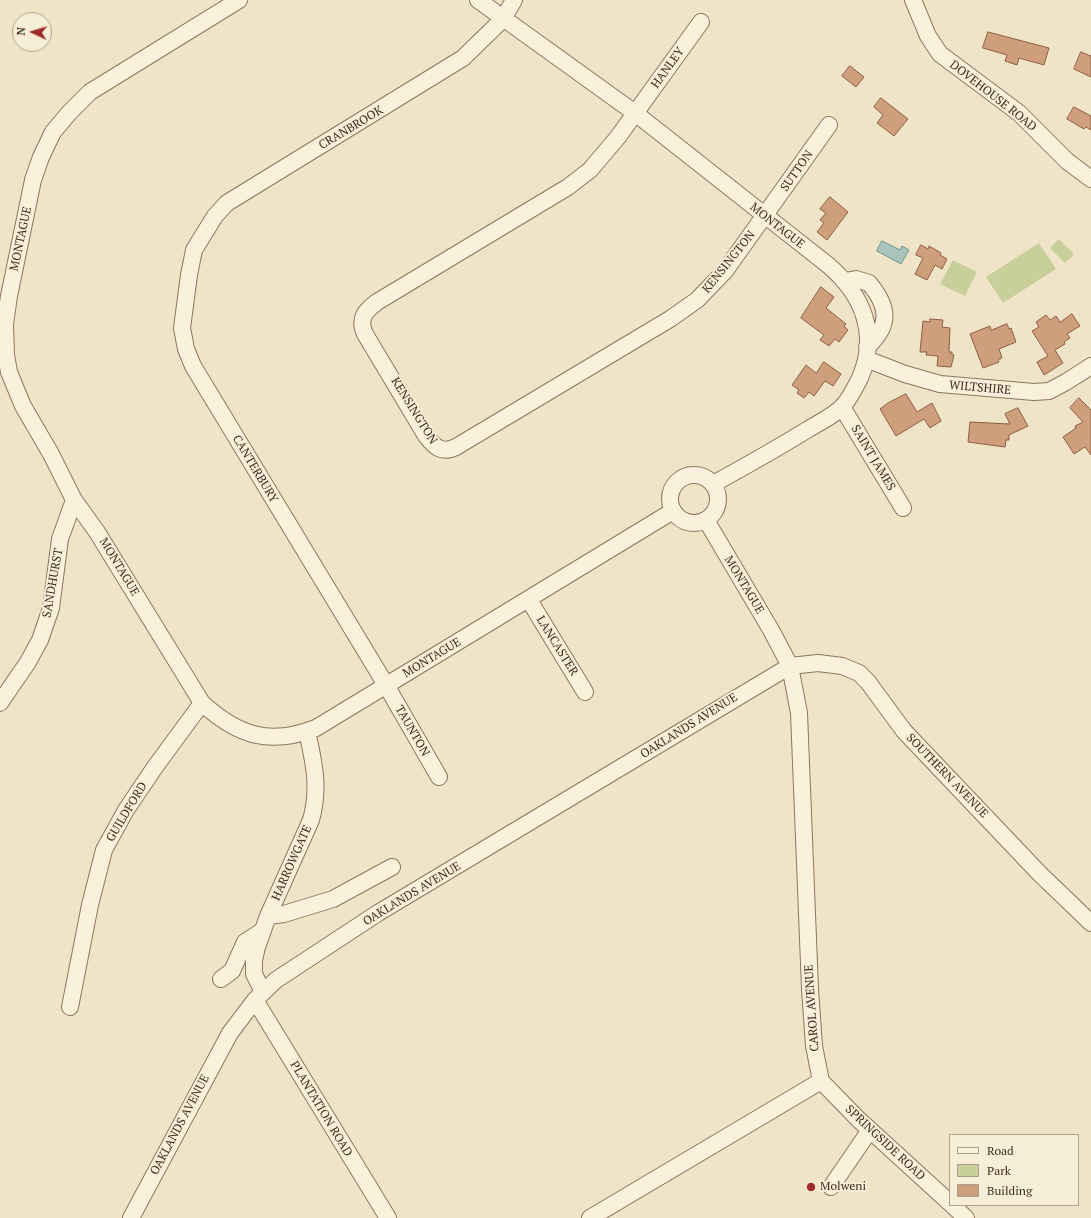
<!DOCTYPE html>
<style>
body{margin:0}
#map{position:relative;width:1091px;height:1218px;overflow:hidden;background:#f0e4c8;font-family:"PT Serif",serif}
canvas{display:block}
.legend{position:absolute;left:949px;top:1134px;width:130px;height:72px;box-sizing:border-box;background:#f7eed8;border:1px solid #ada18e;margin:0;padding:5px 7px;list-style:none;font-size:12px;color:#3d2e20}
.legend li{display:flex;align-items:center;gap:8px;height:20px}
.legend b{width:20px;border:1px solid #ada18e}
.north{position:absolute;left:12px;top:12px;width:40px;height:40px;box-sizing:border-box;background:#f7eed8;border:1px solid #ada18e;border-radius:50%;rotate:274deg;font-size:11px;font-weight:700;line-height:16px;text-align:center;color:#3d2e20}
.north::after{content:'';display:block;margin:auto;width:14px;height:18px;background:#9e2a2b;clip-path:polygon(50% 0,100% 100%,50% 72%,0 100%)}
</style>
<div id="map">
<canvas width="1091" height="1218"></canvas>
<ul class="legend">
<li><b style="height:5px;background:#faf1dc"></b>Road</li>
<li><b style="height:11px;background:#c9cf9b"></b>Park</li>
<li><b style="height:11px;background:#cf9f7d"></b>Building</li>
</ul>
<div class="north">N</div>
</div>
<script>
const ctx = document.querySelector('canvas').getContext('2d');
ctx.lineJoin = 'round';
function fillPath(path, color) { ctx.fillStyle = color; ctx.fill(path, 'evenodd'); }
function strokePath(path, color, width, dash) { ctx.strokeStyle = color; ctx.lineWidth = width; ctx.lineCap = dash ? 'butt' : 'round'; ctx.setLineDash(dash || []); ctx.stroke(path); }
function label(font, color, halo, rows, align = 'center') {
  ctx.font = font + ' "PT Serif",serif'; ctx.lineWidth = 4; ctx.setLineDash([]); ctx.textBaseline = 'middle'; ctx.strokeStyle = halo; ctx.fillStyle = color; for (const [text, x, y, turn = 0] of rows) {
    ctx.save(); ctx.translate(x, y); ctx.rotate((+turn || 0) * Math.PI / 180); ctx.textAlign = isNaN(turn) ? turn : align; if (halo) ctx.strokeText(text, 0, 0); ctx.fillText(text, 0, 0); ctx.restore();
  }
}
const green = new Path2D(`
 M1059,239L1074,254L1065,263L1050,248Z
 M1039,243L1056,269L1003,303L986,277Z
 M953,260L977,272L965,296L940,284Z`);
const water = new Path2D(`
 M882,241L900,250L902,246L909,250L901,264L877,251Z`);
const building = new Path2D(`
 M988,32L1049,48L1044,65L1019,58L1017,65L1005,61L1007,55L983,48Z
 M1081,52L1091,56V77L1074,69Z
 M850,66L864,77L856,87L842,76Z
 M881,98L908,119L894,136L877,123L883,115L874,107Z
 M1074,107L1091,116V130L1086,127L1084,129L1067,119Z
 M830,197L848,212L827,240L817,232L824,223L820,220L826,213L820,209Z
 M921,245L928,249L929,246L941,253L940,255L947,259L942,269L935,265L927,280L915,274L923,258L916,255Z
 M821,287L834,297L826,308L846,324L844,326L848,330L839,342L835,339L829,346L820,340L824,335L801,318Z
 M1072,314L1080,326L1067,334L1070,338L1064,342L1065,344L1055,350L1063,363L1044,375L1037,362L1048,356L1032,331L1039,327L1036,322L1046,315L1050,320L1056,316L1060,322Z
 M930,319L943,320L942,327L950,328L949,352H952V355H954L951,367L937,366L938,356L926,355L927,352H920L923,321L930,322Z
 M1007,324L1009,329L1011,328L1016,342L999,349L1002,358L998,360L999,362L983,368L970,334L990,326L991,330Z
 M824,362L841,374L833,386L825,381L814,396L809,392L804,398L797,393L799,390L792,385L806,365L816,373Z
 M906,394L917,412L932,403L941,421L930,428L924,419L896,436L880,409L888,403Z
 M1079,398L1091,410V455L1085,447L1074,454L1063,437L1076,428L1075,426L1083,422L1070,408Z
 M1018,408L1028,426L1009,435V440H1006L1005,447L968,442L970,422L1010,424L1005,414Z`);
const minor = new Path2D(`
 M239,0L90,92L69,113L53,132L41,157L33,180L9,296L5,324L6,355L9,372L23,406L51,454L74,500L97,532L202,703C238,736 270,746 316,728L673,511
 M478,0L635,113L828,265C863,295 879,334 860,378C855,388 850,398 843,406C834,416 818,423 807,430C776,449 744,467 713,484
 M913,0L928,36L940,54L1019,113L1067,161L1091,179
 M701,22L618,137L590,170L568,187L377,302C365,311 358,319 365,334L426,436C435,447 441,454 456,447L670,319L697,300L725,271L829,125
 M845,281L856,279L869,283C889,307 891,325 867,347
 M866,359L905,374L940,384L1034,392L1049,391L1066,382L1091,366
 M842,407L903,508
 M670 499a24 24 0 1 1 48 0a24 24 0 1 1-48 0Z
 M529,600L585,692
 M0,703L28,662L40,640L51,608L60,539L74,500
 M439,777L386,685L193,366L186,349L182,328L189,275L194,250L215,216L227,203L463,58L503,19L514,0
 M268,916L284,914L333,899L392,867
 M221,979L232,971L245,942L262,931
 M263,992L254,974V960L257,947L268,916L311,820C320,788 314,763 307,731
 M255,1000L388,1218
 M70,1007L90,905L104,850L126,810L155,767L202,703
 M821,1081L858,1119L950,1203
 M831,1187L870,1130
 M952,1205L966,1218
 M131,1218L230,1033L255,1000L276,980L378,913L790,666L818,663L842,666L859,673L868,682L904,731L1039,873L1091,923
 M590,1218L821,1081L814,1046L810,989L799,713L790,666L771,630L706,520`);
const markers = [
 [811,1187,5,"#9e2a2b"]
];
const streetNames = [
 ["HANLEY",668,68,-54],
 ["DOVEHOUSE ROAD",993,96,38],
 ["CRANBROOK",351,128,-31],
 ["SUTTON",797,171,-55],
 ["MONTAGUE",777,226,38],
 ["MONTAGUE",21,239,-78],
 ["KENSINGTON",729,262,-51],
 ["WILTSHIRE",980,388,5],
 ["KENSINGTON",414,411,58],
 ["SAINT JAMES",873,458,59],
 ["CANTERBURY",255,469,59],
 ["MONTAGUE",119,567,59],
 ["SANDHURST",53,583,-80],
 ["MONTAGUE",744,585,59],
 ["LANCASTER",557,646,58],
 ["MONTAGUE",432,658,-31],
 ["OAKLANDS AVENUE",689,726,-32],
 ["TAUNTON",412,731,60],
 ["SOUTHERN AVENUE",947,776,46],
 ["GUILDFORD",127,812,-59],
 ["HARROWGATE",292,863,-66],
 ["OAKLANDS AVENUE",412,894,-31],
 ["CAROL AVENUE",812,1008,-94],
 ["PLANTATION ROAD",321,1109,59],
 ["OAKLANDS AVENUE",180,1125,-62],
 ["SPRINGSIDE ROAD",885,1143,43]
];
const poiNames = [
 ["Molweni",820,1187]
];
fillPath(green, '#c9cf9b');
fillPath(water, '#a9c4bc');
strokePath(water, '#6f938a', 1);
fillPath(building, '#cf9f7d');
strokePath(building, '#8d5f41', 1);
strokePath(minor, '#8d765c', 18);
strokePath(minor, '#faf1dc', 16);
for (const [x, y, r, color] of markers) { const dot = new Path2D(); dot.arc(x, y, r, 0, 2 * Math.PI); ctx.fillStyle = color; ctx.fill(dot); strokePath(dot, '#f7eed8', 1.5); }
label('12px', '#3d2e20', '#f7eed8', streetNames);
label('12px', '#3d2e20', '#f7eed8', poiNames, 'left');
</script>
